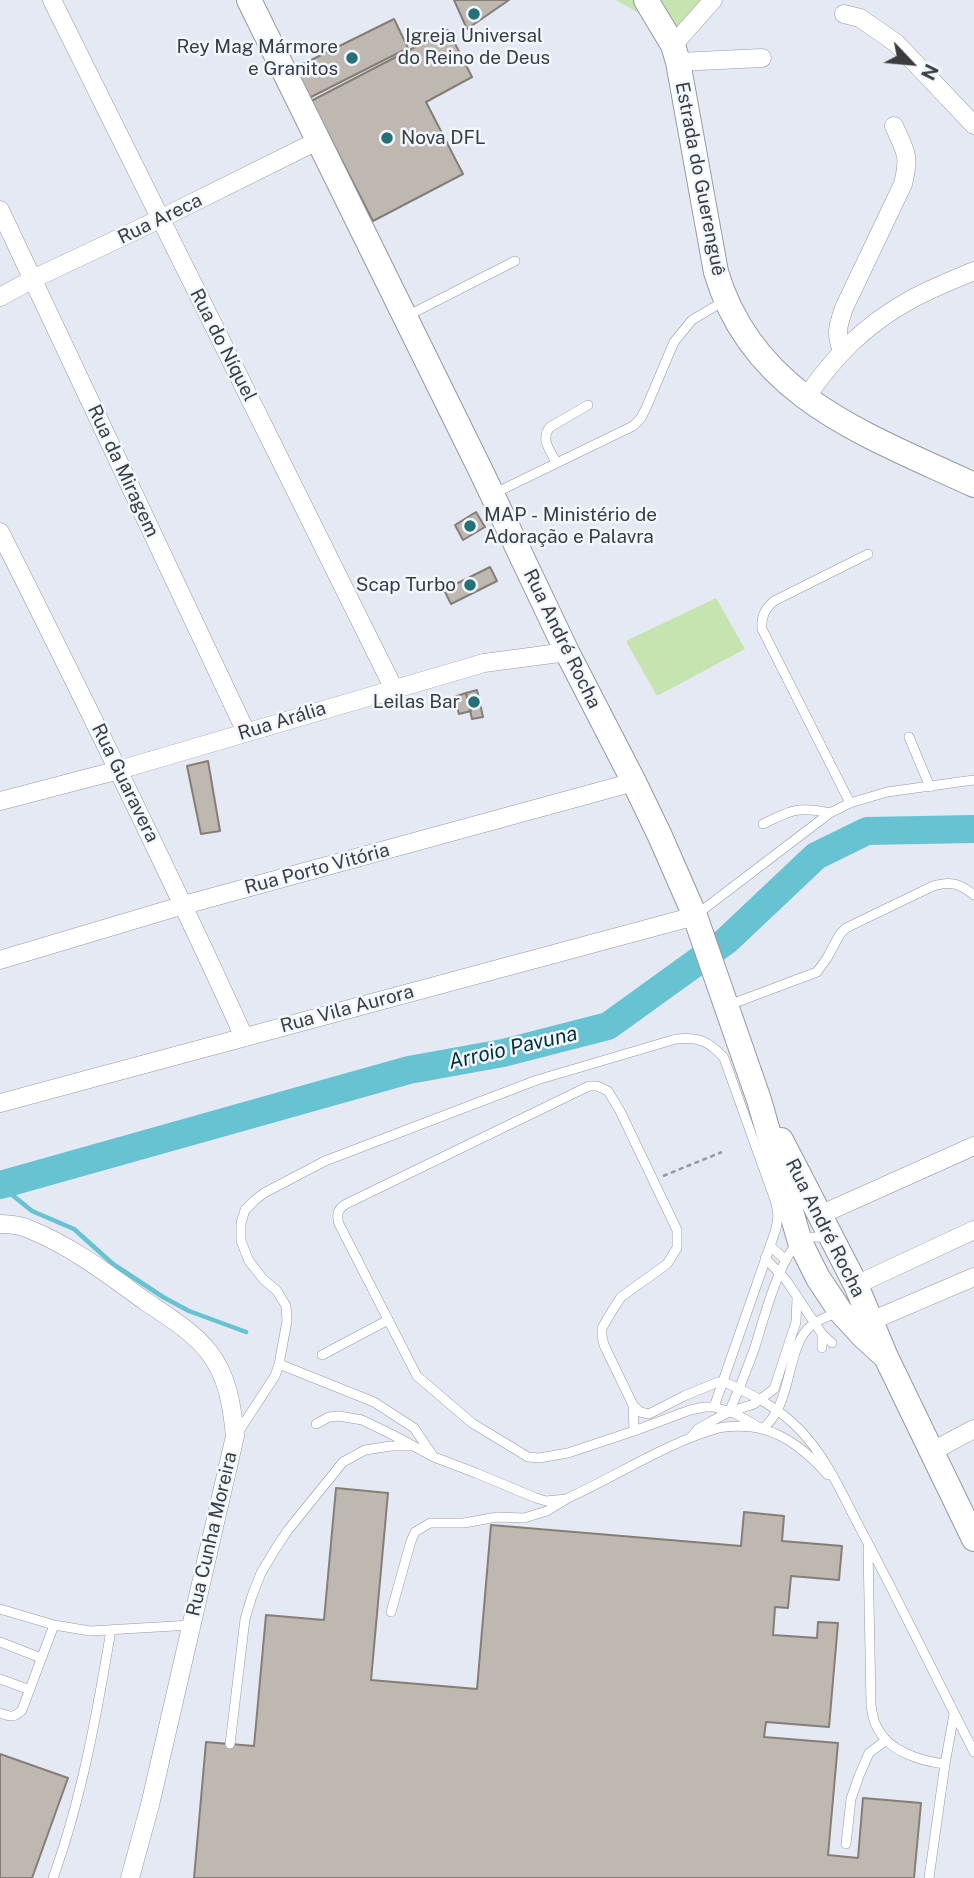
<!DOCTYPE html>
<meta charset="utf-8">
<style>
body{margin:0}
#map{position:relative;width:974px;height:1878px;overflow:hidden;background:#e4e9f3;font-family:"Public Sans",sans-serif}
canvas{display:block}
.north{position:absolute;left:876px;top:28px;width:70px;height:70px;-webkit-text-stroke:5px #f2f7fe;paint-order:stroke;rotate:116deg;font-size:19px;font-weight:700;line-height:28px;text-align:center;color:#3a3c40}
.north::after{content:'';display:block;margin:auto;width:24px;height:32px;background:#3a3c40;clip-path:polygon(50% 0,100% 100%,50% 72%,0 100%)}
</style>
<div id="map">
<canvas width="974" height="1878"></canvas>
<div class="north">N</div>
</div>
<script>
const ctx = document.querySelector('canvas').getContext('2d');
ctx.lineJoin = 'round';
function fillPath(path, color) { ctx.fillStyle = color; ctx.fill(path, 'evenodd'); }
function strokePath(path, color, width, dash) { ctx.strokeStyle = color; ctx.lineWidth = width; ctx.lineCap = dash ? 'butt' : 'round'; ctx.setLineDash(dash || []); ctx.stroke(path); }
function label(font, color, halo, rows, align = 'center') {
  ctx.font = font + ' "Public Sans",sans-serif'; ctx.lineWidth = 5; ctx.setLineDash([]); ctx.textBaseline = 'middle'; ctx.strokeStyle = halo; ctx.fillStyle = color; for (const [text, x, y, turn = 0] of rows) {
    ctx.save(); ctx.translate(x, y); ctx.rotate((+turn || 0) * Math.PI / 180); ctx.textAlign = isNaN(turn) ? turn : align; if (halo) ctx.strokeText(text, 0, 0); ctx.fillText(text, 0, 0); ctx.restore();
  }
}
const green = new Path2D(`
 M616,0H710L675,34Z
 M716,598L745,649L657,696L626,641Z`);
const stream = new Path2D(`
 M0,1185L32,1211L74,1229L113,1264L163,1297L189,1311L246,1332`);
const river = new Path2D(`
 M0,1185L409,1070L503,1053L608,1026L726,941L816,856L867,831L974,829`);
const building = new Path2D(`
 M454,0H509L467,29Z
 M394,19L408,48L309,98L295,68Z
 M448,30L472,77L426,102L463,174L373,221L311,101Z
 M476,512L485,527L463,540L455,525Z
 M490,567L497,581L451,604L444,590Z
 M477,690L483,717L472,719L466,693Z
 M466,693L471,711L459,714L454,697Z
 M208,761L220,831L201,834L187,766Z
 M336,1488L388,1493L371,1680L477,1689L491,1525L741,1546L744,1512L784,1516L782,1541L842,1546L839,1580L791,1576L788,1608L775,1607L773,1635L817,1638L818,1622L838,1623L829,1727L766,1722L764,1737L838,1743L828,1855L858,1858L863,1798L921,1803L914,1878H194L206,1742L254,1746L266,1615L324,1620Z
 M0,1754L68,1778L32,1878H0Z`);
const path = new Path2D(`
 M663,1176L722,1152`);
const service = new Path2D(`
 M407,316L515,261
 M556,462C550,450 540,439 550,427L588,405
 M493,494L633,426L641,418L646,408L674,342L692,320L724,301
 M909,737L930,787
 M850,803L762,629C761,616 765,609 774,601L868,554
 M763,824C791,810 799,806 830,813
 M696,915L830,813L850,803L887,792L974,780
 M729,1005L817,972L827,958L840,934L846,928L933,886C951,881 959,883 974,895
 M770,1246L786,1260
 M765,1258L786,1280L822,1334L832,1343
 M837,1313C829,1316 819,1319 812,1325C785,1345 794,1405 762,1429L736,1414L714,1407H705L690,1410L634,1431L568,1453L539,1458L528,1457L472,1423L417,1376L339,1224C336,1214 338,1209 346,1204L589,1086H597L608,1091L620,1111L677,1230V1248L667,1264L621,1297L612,1311L602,1328V1336L604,1345L633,1405L640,1412L649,1414L684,1396L718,1382H724C752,1394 779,1408 800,1430C827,1458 843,1496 861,1530C900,1603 936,1678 974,1752
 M822,1348V1334
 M322,1355L388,1320
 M279,1364L374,1402L414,1428L433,1456
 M633,1405L634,1431
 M729,1412C739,1390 747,1369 755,1347C763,1321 779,1260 798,1243C808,1235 817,1237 829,1238
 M316,1424L329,1417L339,1416L362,1420L391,1434L434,1457L476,1473L536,1498L546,1501L566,1499C615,1477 668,1442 719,1428C731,1425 750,1426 762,1429C789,1436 810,1455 828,1475
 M237,1434L275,1376L279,1364L287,1321L286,1306L277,1291L263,1279L249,1261L241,1241V1223L245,1210L255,1200L264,1193L325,1161L537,1080L676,1039C699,1037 709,1041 724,1058L776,1203L778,1216L776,1229L714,1407
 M692,1436L698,1429L710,1422L729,1412L754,1404L774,1389L796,1322L797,1298
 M868,1548L871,1705C872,1712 873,1721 877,1727C888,1751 920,1761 945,1764
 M0,1609L54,1625L90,1631L191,1625
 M391,1612L411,1541L415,1532L430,1523H464L497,1517L524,1518L547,1511L565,1500
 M0,1642L41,1658
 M0,1679L30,1690
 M0,1713C10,1717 14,1718 22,1710L54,1625
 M230,1744L245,1619L252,1596L261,1573L276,1548L288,1530L343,1462L365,1450L391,1446H411
 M846,1844L851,1799L859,1776L869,1753L885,1741
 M53,1878C82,1798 97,1713 111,1630
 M929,1878L945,1764L954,1714`);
const minor = new Path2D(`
 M52,0L394,689
 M844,14L860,18L896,43L974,125
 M673,45L713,0
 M678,62L762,58
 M0,210L246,732
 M0,297L33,279L160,219L319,140
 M842,351C835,333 838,326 844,308L903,184C910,156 906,152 894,126
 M805,399C834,356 865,325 910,300C930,289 953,280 974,271
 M0,532C84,699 167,867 244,1037
 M0,801L119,770L484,663L567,652
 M0,960L184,905L634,782
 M0,1103L695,916
 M820,1215L974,1146
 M0,1224C11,1224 21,1225 31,1230C73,1247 109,1275 145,1301C167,1316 191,1330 208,1351C228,1376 232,1406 235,1436L150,1805L130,1878
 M856,1285L974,1230
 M871,1321L974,1277
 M931,1452L974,1429`);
const secondary = new Path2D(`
 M249,0L481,471L567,652L634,782L660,836L695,916L759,1100L800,1242L818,1278L840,1311L864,1337L886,1357
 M646,0L673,45L678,62L716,272C753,397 867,435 974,485
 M781,1140L856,1285L886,1357L974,1539`);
const markers = [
 [474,14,7,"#267078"],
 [352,58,7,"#267078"],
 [387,138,7,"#267078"],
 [470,526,7,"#267078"],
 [470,585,7,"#267078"],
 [474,702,7,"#267078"]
];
const poiNames = [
 ["Igreja Universal",474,36,"center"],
 ["do Reino de Deus",474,58,"center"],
 ["Rey Mag Mármore",338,47],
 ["e Granitos",338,69],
 ["Nova DFL",401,138,"left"],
 ["MAP - Ministério de",484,515,"left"],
 ["Adoração e Palavra",484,537,"left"],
 ["Scap Turbo",456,585],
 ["Leilas Bar",460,702]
];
const streetNames = [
 ["Estrada do Guerenguê",700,179,79],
 ["Rua Areca",160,219,-26],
 ["Rua do Níquel",223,345,63],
 ["Rua da Miragem",123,471,65],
 ["Rua André Rocha",562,639,64],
 ["Rua Arália",282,721,-17],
 ["Rua Guaravera",125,783,64],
 ["Rua Porto Vitória",317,869,-15],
 ["Rua Vila Aurora",347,1009,-15],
 ["Rua André Rocha",825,1228,63],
 ["Rua Cunha Moreira",212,1534,-77]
];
const waterNames = [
 ["Arroio Pavuna",513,1048,-13]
];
fillPath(green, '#c6e4b0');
strokePath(stream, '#67c2d1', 4.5);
strokePath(river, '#67c2d1', 28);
fillPath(building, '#bfb8b0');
strokePath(building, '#847e76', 2);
strokePath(service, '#9499a1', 10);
strokePath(minor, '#9499a1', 19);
strokePath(secondary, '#9499a1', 26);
strokePath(path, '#9599a0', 2.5, [5, 3.5]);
strokePath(service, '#fff', 9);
strokePath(minor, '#fff', 18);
strokePath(secondary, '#fff', 24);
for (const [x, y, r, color] of markers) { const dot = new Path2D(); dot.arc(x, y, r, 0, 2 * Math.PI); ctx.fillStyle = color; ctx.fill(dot); strokePath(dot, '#f2f7fe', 2.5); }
label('19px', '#3a3c40', '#f2f7fe', poiNames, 'right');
label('19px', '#3a3c40', '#f2f7fe', streetNames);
label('italic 21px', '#023037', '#f2f7fe', waterNames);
</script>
